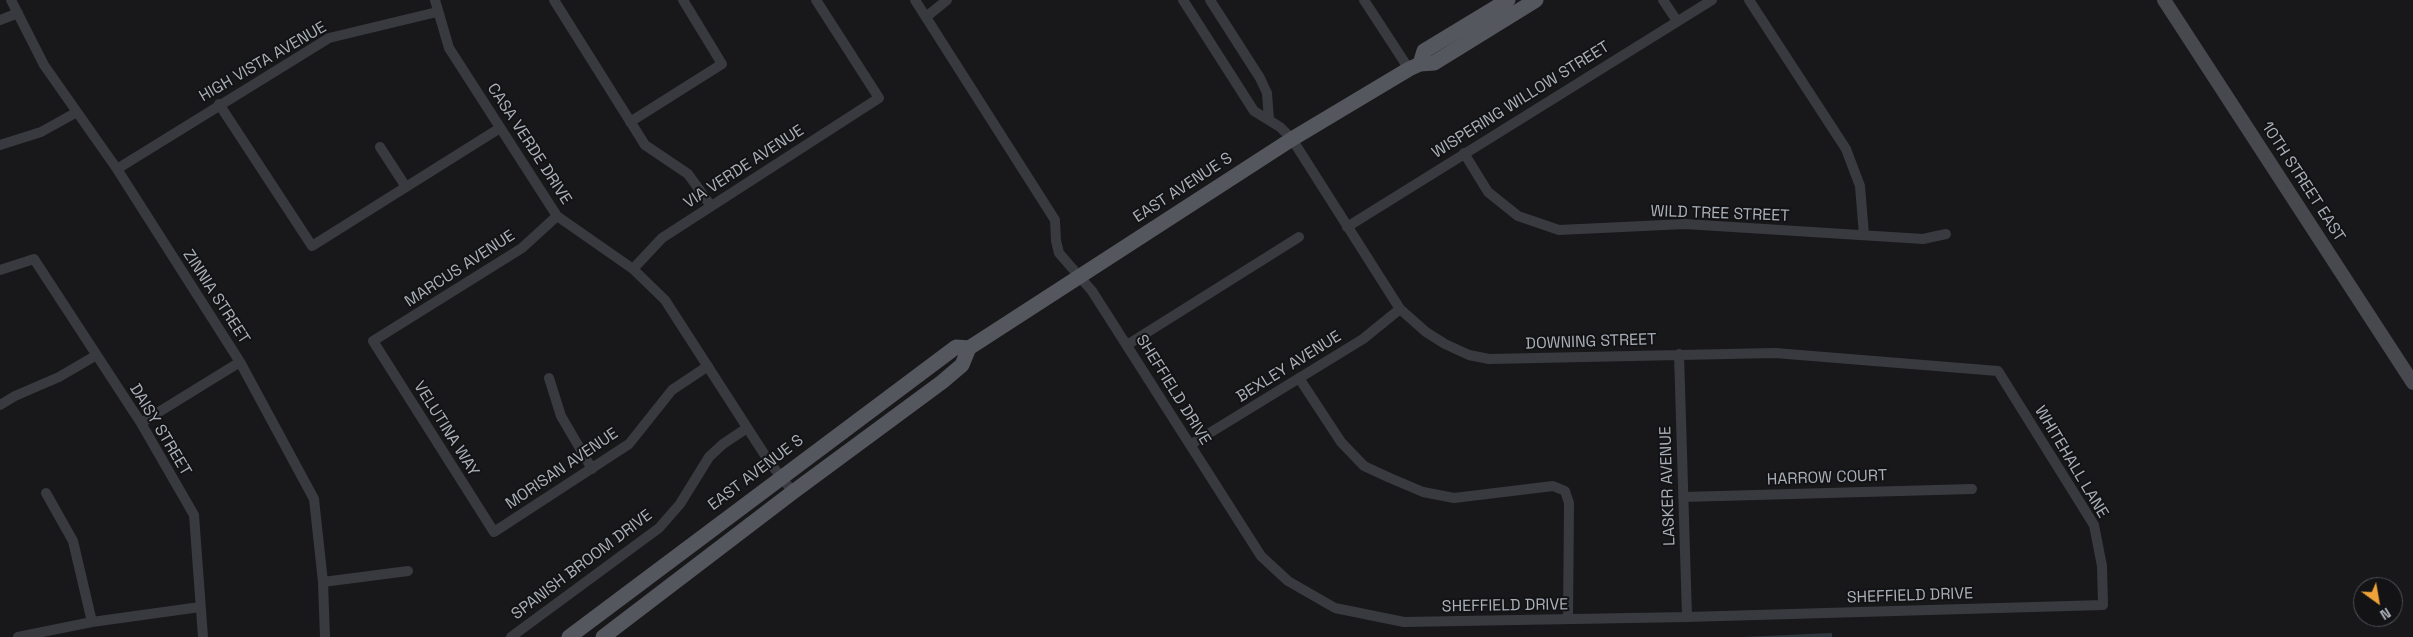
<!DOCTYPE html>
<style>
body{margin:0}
#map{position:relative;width:2413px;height:637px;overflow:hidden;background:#18181a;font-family:"Space Grotesk",sans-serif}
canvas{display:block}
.north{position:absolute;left:2353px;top:577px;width:50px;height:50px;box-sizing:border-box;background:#131315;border:1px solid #4f5257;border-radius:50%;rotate:148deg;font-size:14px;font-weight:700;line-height:20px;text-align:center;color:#aab0b9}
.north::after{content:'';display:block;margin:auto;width:18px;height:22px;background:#efa13a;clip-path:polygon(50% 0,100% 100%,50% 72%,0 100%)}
</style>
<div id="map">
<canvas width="2413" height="637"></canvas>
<div class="north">N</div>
</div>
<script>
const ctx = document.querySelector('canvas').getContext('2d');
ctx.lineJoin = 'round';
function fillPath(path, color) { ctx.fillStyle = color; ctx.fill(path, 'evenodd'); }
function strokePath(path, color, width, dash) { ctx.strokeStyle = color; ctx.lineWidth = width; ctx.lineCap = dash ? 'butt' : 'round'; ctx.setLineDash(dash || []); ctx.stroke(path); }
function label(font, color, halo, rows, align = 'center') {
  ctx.font = font + ' "Space Grotesk",sans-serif'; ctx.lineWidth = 4; ctx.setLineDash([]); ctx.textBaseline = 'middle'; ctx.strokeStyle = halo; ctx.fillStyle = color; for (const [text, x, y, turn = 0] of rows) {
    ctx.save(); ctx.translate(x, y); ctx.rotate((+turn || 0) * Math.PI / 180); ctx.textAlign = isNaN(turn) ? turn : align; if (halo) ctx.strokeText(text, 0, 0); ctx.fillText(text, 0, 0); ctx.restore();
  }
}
const water = new Path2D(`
 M1832,633V637H1742Z`);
const minor = new Path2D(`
 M11,0L44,65L117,169L240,362L314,499L323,582L325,637
 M435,0L449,48L557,216L633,269L665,300L770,463L793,492
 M554,0L645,145L688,174L711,206
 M915,0L1055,220L1056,241L1059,253L1092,291L1261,556L1288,581L1335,608L1404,622L1687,617L2103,605L2102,566L2094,525L1998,371L1775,353L1489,359L1469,355L1445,344L1426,332L1400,309L1292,139L1280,127L1254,111L1183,0
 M1210,0L1260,78L1267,93L1269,120
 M1364,0L1409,69
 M1663,0L1677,21
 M1749,0L1846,149L1860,186L1864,235
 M926,17L947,0
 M0,20L18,13
 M219,104L312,246L500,128
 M630,122L722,64L683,0
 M0,145L41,132L77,112
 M380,147L406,187
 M1464,153L1488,192L1518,216L1559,230L1685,224L1923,239L1946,234
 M117,169L329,38L437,12
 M557,216L522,248L373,341L494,532L629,444L672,390L708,366
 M1347,227L1712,0
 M633,269L662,238L879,98L816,0
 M0,270L34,259L141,423L194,515L203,637
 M1127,345L1299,237
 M1679,354L1687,617
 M549,378L561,416L592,469
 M1299,378L1341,442L1364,466L1390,478L1423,492L1454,498L1553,486L1565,491L1569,503L1568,619
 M0,405L15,396L59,377L95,356
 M141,423L240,362
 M1190,445L1363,339L1400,309
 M46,493L73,541L92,622
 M1683,497L1972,489
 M323,582L408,571
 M18,637L92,622L200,607
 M511,637L659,528L680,504L709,457L723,444L747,428`);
const secondary = new Path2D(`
 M2164,0L2413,383`);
const primary = new Path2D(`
 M1420,64L1424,51L1508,0
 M569,637L956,347L969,348
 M603,637L793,492L942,382L962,365L969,348L1292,139L1409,69L1420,64L1434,63L1536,0`);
const streetNames = [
 ["HIGH VISTA AVENUE",263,62,-30],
 ["WISPERING WILLOW STREET",1521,100,-32],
 ["CASA VERDE DRIVE",529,144,57],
 ["VIA VERDE AVENUE",744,167,-33],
 ["10TH STREET EAST",2303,182,57],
 ["EAST AVENUE S",1183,188,-33],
 ["WILD TREE STREET",1720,214,2],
 ["MARCUS AVENUE",460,269,-33],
 ["ZINNIA STREET",216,297,57],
 ["DOWNING STREET",1591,342,-2],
 ["BEXLEY AVENUE",1289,367,-32],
 ["SHEFFIELD DRIVE",1173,390,58],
 ["VELUTINA WAY",446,429,58],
 ["DAISY STREET",160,430,59],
 ["WHITEHALL LANE",2071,462,59],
 ["MORISAN AVENUE",562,469,-34],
 ["EAST AVENUE S",756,473,-37],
 ["HARROW COURT",1827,478,-2],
 ["LASKER AVENUE",1668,486,-92],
 ["SPANISH BROOM DRIVE",582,565,-37],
 ["SHEFFIELD DRIVE",1910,596,-2],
 ["SHEFFIELD DRIVE",1505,606,-1]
];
fillPath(water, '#2e383e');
strokePath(minor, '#393a3f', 10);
strokePath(secondary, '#47494f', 14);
strokePath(primary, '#55575e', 15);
label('16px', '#aab0b9', '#131315', streetNames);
</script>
